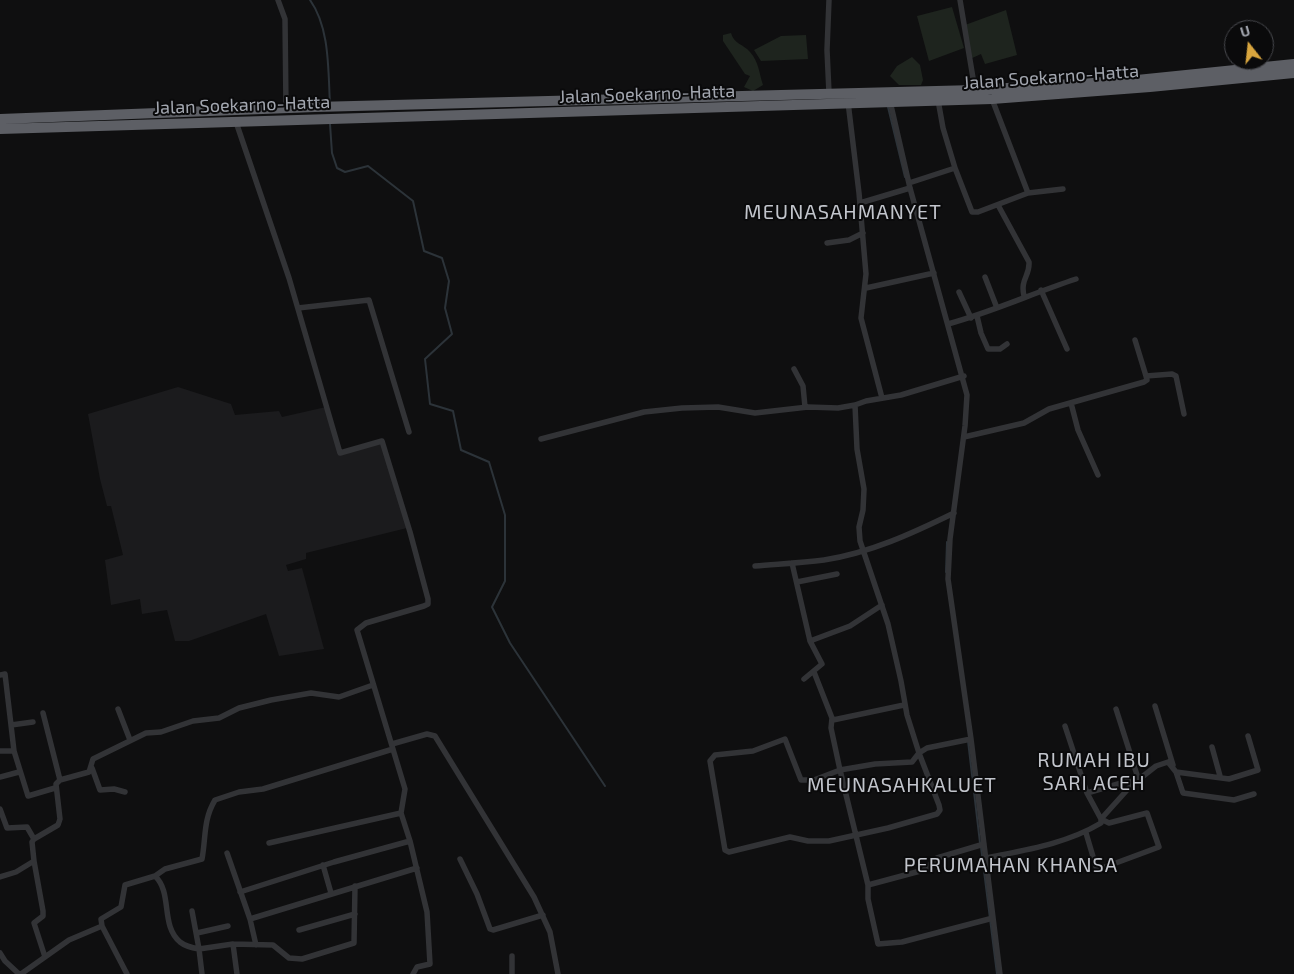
<!DOCTYPE html>
<style>
body{margin:0}
#map{position:relative;width:1294px;height:974px;overflow:hidden;background:#0f0f10;font-family:"Exo 2",sans-serif}
canvas{display:block}
.north{position:absolute;left:1224px;top:20px;width:50px;height:50px;box-sizing:border-box;background:#0a0a0b;border:1px solid #47484d;border-radius:50%;rotate:344deg;font-size:14px;font-weight:700;line-height:20px;text-align:center;color:#a2a6af}
.north::after{content:'';display:block;margin:auto;width:18px;height:22px;background:#d8a53e;clip-path:polygon(50% 0,100% 100%,50% 72%,0 100%)}
</style>
<div id="map">
<canvas width="1294" height="974"></canvas>
<div class="north">U</div>
</div>
<script>
const ctx = document.querySelector('canvas').getContext('2d');
ctx.lineJoin = 'round';
function fillPath(path, color) { ctx.fillStyle = color; ctx.fill(path, 'evenodd'); }
function strokePath(path, color, width, dash) { ctx.strokeStyle = color; ctx.lineWidth = width; ctx.lineCap = dash ? 'butt' : 'round'; ctx.setLineDash(dash || []); ctx.stroke(path); }
function label(font, color, halo, rows, align = 'center') {
  ctx.font = font + ' "Exo 2",sans-serif'; ctx.lineWidth = 4; ctx.setLineDash([]); ctx.textBaseline = 'middle'; ctx.strokeStyle = halo; ctx.fillStyle = color; for (const [text, x, y, turn = 0] of rows) {
    ctx.save(); ctx.translate(x, y); ctx.rotate((+turn || 0) * Math.PI / 180); ctx.textAlign = isNaN(turn) ? turn : align; if (halo) ctx.strokeText(text, 0, 0); ctx.fillText(text, 0, 0); ctx.restore();
  }
}
const built = new Path2D(`
 M178,387L231,404L235,415L279,411L282,417L326,407L341,455L384,442L407,528L306,553V559L286,565L288,571L302,568L324,649L279,656L266,614L189,641H175L167,610L142,614L140,599L111,605L105,560L123,555L111,506H107L100,479L88,414Z`);
const green = new Path2D(`
 M952,7L964,48L929,61L917,16Z
 M1006,10L1017,55L985,64L981,54L970,59L965,25Z
 M731,33C734,44 743,44 750,52C759,62 759,73 763,85L753,91L744,87L750,76L745,74L723,41V35Z
 M806,35L808,59L761,61L754,50L781,36Z
 M912,57L920,65L923,80L921,85H899L890,76L897,66Z`);
const stream = new Path2D(`
 M310,0C330,28 328,70 330,104
 M888,107L905,177
 M330,124L332,153L337,168L345,172L368,166L413,201L424,251L442,258L449,281L445,308L452,334L425,359L430,404L453,411L461,450L489,462L505,515V581L492,607L510,643L605,786
 M946,572L947,542
 M968,741L980,843
 M981,847L997,974`);
const street = new Path2D(`
 M278,0L285,19L286,108
 M960,0L975,90
 M829,93L827,50L829,0
 M992,99L1028,193
 M890,101L910,188L967,395L965,426L950,539L948,579L971,739L1000,974
 M848,102L859,193L866,274L861,318L882,398
 M236,122L289,278L340,453L382,441L410,532L428,599V604L424,606L366,623L357,630L405,789L401,813L410,841L427,912L430,964L417,967L413,974
 M955,168L972,212H978L1028,193L1063,189
 M909,183L955,168L943,128L938,100
 M860,203L910,188
 M998,205L1029,262C1030,276 1020,279 1024,296
 M827,243L849,240L863,233
 M985,277L997,308
 M866,288L934,273
 M1041,290L1067,349
 M959,292L971,318
 M298,308L369,300L409,432
 M977,316L981,333L988,349H1000L1007,344
 M948,324C992,312 1033,293 1076,279
 M794,369L803,386L805,407
 M1146,376L1172,374L1176,376L1184,414
 M1071,403L1078,430L1098,475
 M855,405L857,449L864,489L863,510L859,527L860,541L888,624L901,681L907,715L919,753L912,762L875,764L840,770L814,780H801L785,739L753,751L715,755L710,761L725,850L729,852L790,837L808,841H829L888,828L937,814L940,810L939,805L919,753L927,748L971,739
 M964,437L1024,423L1049,409L1144,382L1147,380L1146,376L1135,340
 M541,439L644,412L682,408L718,407L755,413L808,407L838,408L855,405L866,401L901,395L964,376
 M792,563L810,641L850,626L882,605
 M755,566C778,564 801,563 824,560C870,553 913,533 954,513
 M797,582L837,574
 M814,672L832,718L831,728L840,770L868,885L924,870L937,858L984,844
 M0,675L5,674L11,725
 M804,679L822,664L810,641
 M1155,706L1173,765
 M118,709L130,740
 M1116,709L1138,778
 M43,713L60,780
 M833,720L904,705
 M1065,726L1087,793
 M392,744L427,734L435,736L534,897L550,932L558,974
 M1212,747L1220,776
 M0,751H14L28,796L55,788
 M14,751L11,725L33,722
 M92,768L100,790L114,789L125,792
 M1176,772L1229,779L1258,770L1248,736
 M0,777L19,772
 M0,809L7,828L27,827L34,839
 M1086,833L1097,870L1159,847L1147,813L1109,823L1101,819L1137,779
 M269,843L401,813
 M227,853L250,919L256,945
 M986,858C1025,850 1066,844 1101,823V819L1087,793L1142,777L1156,766L1168,762L1176,772L1183,793L1234,800L1254,794
 M460,859L477,894L490,929L493,930L543,915
 M34,861L43,911V916L34,923L45,957
 M323,865L331,893
 M155,876L165,869L202,859C206,838 203,820 215,800L239,792L263,789L393,749
 M0,877L16,872L34,861L32,842L34,839L58,825L60,819L56,784L60,780L89,772L93,759L146,733L161,732L193,721L219,718L239,708L271,700L311,693L339,697L373,685
 M868,885V899L878,944L902,942L993,918
 M240,892L334,862L410,841
 M192,911L199,949L233,944L273,945L289,958L302,959L354,943L355,886
 M250,919L417,868
 M299,930L355,914
 M197,933L228,926
 M233,944L237,974
 M0,953L5,961L19,974
 M512,956V974
 M21,974L69,940L102,926
 M127,974L102,926L101,919L121,907L125,885L155,876C173,893 160,925 180,942C185,946 193,948 199,949L202,974`);
const highway = new Path2D(`
 M0,119L315,107L975,90L1137,80L1294,64
 M0,129L992,99L1150,87L1294,73`);
const streetNames = [
 ["Jalan Soekarno-Hatta",1051,77,-4],
 ["Jalan Soekarno-Hatta",647,94,-2],
 ["Jalan Soekarno-Hatta",242,105,-2]
];
const quarterNames = [
 ["MEUNASAHMANYET",843,212],
 ["RUMAH IBU",1094,760],
 ["SARI ACEH",1094,783],
 ["MEUNASAHKALUET",902,785],
 ["PERUMAHAN KHANSA",1011,865]
];
fillPath(built, '#1b1b1d');
fillPath(green, '#1e241e');
strokePath(stream, '#2c3339', 2);
strokePath(street, '#323336', 5.5);
strokePath(highway, '#5d5f65', 10);
label('18px', '#a2a6af', '#0a0a0b', streetNames);
ctx.letterSpacing = '1px';
label('20px', '#c2c5cc', '#0a0a0b', quarterNames);
ctx.letterSpacing = '0px';
</script>
